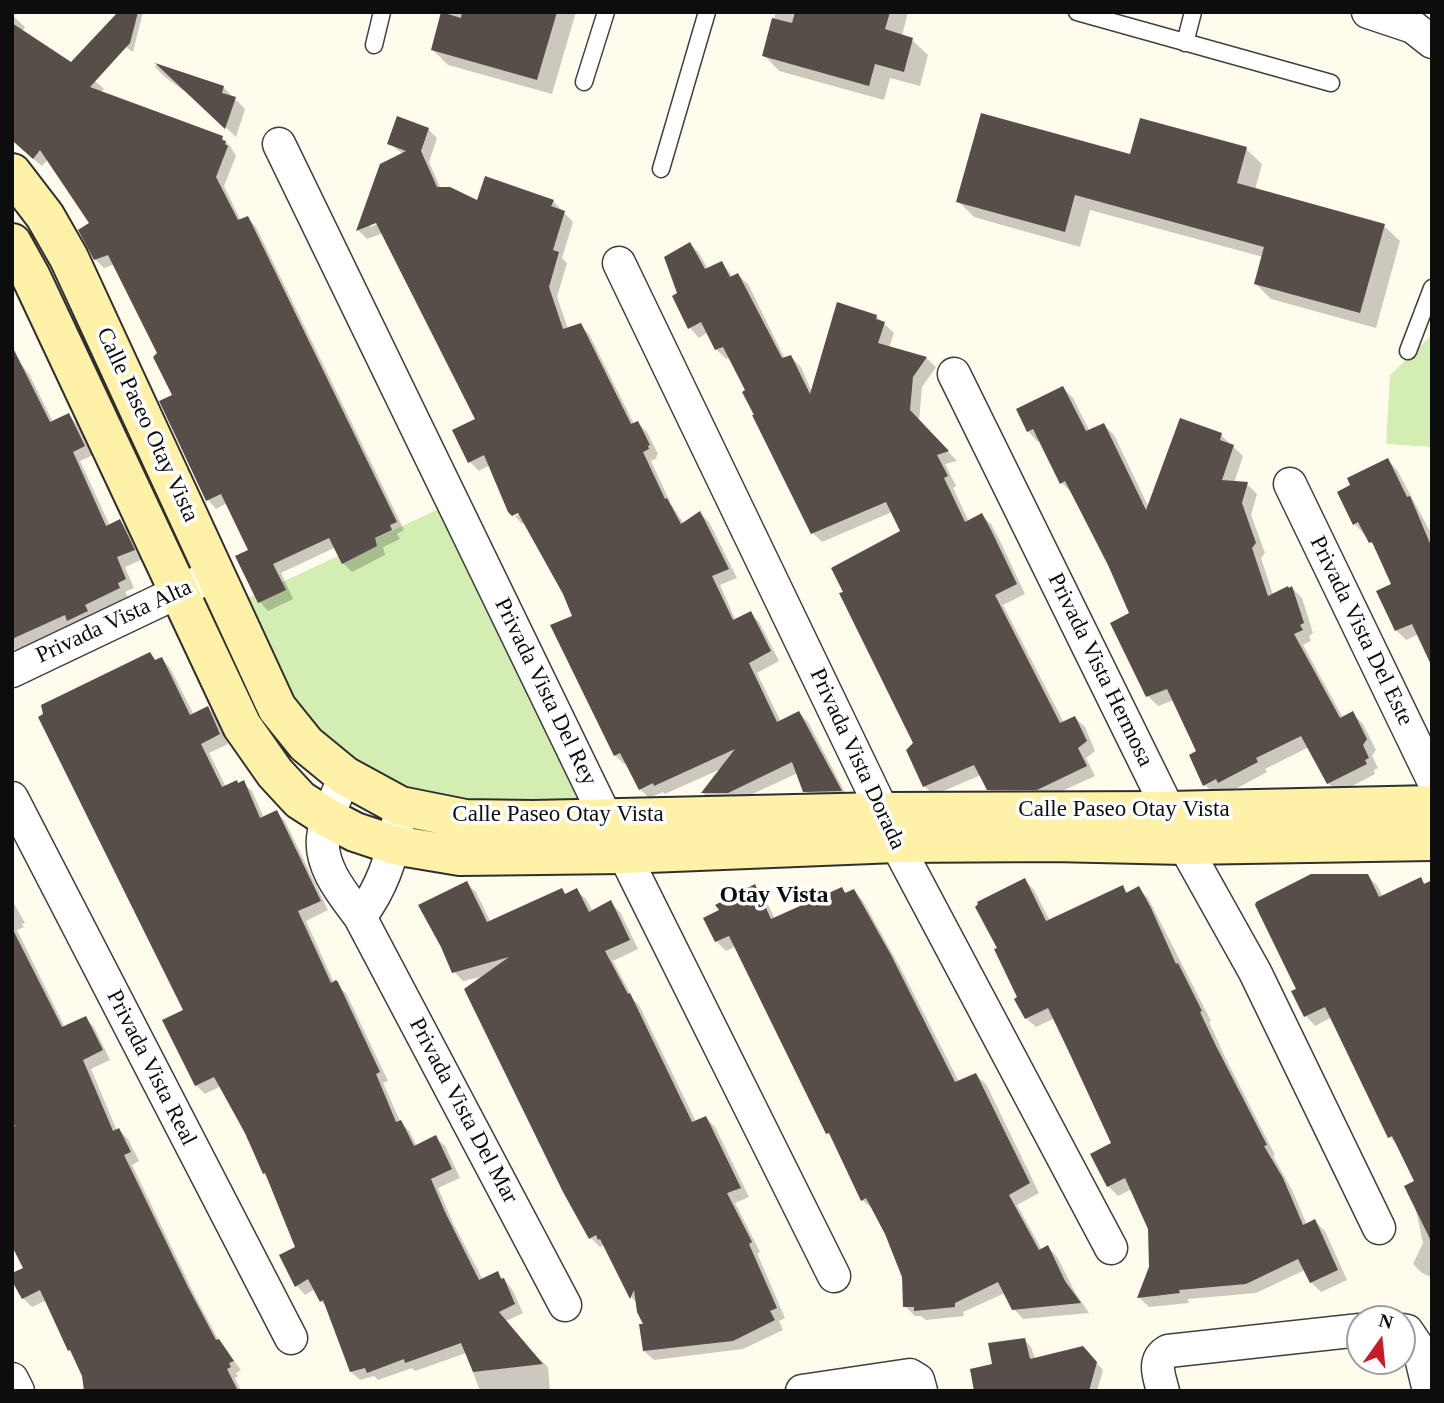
<!DOCTYPE html>
<style>
body{margin:0}
#map{position:relative;width:1444px;height:1403px;overflow:hidden;background:#fffbed;font-family:Georgia,serif}
canvas{display:block}
.frame{position:absolute;inset:0;border:14px solid #0d0d0d;pointer-events:none}
.north{position:absolute;left:1346px;top:1305px;width:70px;height:70px;box-sizing:border-box;background:#fff;border:2px solid #9e9e9e;border-radius:50%;rotate:15deg;font-size:19px;font-weight:700;line-height:28px;text-align:center;color:#0d0d0d}
.north::after{content:'';display:block;margin:auto;width:24px;height:32px;background:#c81a28;clip-path:polygon(50% 0,100% 100%,50% 72%,0 100%)}
</style>
<div id="map">
<canvas width="1444" height="1403"></canvas>
<div class="frame"></div>
<div class="north">N</div>
</div>
<script>
const ctx = document.querySelector('canvas').getContext('2d');
ctx.lineJoin = 'round';
function fillPath(path, color) { ctx.fillStyle = color; ctx.fill(path, 'evenodd'); }
function strokePath(path, color, width, dash) { ctx.strokeStyle = color; ctx.lineWidth = width; ctx.lineCap = dash ? 'butt' : 'round'; ctx.setLineDash(dash || []); ctx.stroke(path); }
function label(font, color, halo, rows, align = 'center') {
  ctx.font = font + ' Georgia,serif'; ctx.lineWidth = 7; ctx.setLineDash([]); ctx.textBaseline = 'middle'; ctx.strokeStyle = halo; ctx.fillStyle = color; for (const [text, x, y, turn = 0] of rows) {
    ctx.save(); ctx.translate(x, y); ctx.rotate((+turn || 0) * Math.PI / 180); ctx.textAlign = isNaN(turn) ? turn : align; if (halo) ctx.strokeText(text, 0, 0); ctx.fillText(text, 0, 0); ctx.restore();
  }
}
const green = new Path2D(`
 M1432,335V447L1386,444L1390,375Z
 M458,500L606,818L465,819L306,744L233,605Z`);
const shadow = new Path2D(`
 M120,12H143L133,52L108,34Z
 M443,12H576L552,94L448,65L433,50Z
 M776,12H908L902,36L912,40L928,55L920,86L890,78L884,100L779,71L764,55Z
 M12,15L25,27L22,32L95,81L104,89L101,93L222,138L230,146L236,156L224,186L241,221L248,218L256,227L404,530L397,534L400,539L383,547L385,555L352,572L343,563L336,547L281,573L293,599L268,611L260,602L237,557L251,550L227,503L216,509L208,500L159,353L115,264L104,268L95,259L92,223L48,159L42,166L12,141Z
 M156,65L223,87L245,109L236,137L199,102L165,77L155,67Z
 M428,129L437,138L429,162L441,189L478,203L553,201L573,222L562,258L567,263L557,297L568,329L580,325L589,334L634,424L638,423L647,432L658,454L656,456L657,458L651,461L671,504L684,524L700,513L709,522L737,578L720,585L736,621L750,613L759,622L779,661L757,673L781,722L799,713L808,722L849,800H814L805,791L798,773L737,801H712L703,793L723,768L665,794L663,792L649,798L640,789L627,763L624,764L615,755L574,617L564,593L525,523L522,524L515,516L526,511L490,465L479,471L470,462L477,419L383,233L367,239L358,230L381,165L403,154L389,143ZM385,221L370,227V223Z
 M1246,149L1262,164L1255,190L1384,226L1400,241L1376,328L1271,299L1256,284L1263,257L1090,210L1080,247L974,217L958,201L1131,156Z
 M690,244L699,253L708,269L722,263L733,277L738,275L748,284L785,359L791,357L801,367L812,392L876,316L894,333L889,348L926,358L936,367L922,387L919,421L957,461L945,464L956,486L953,488L969,522L981,515L991,524L1000,541L1025,594L1003,605L1064,723L1075,718L1085,727L1095,751L1086,758L1095,776L1047,798L998,799L989,789L981,775L934,795L924,786L915,743L902,531L892,512L822,542L813,533L730,357L726,359L716,349L708,332L699,338L690,328L674,296L680,294Z
 M12,353L29,374L53,422L68,415L77,424L93,455L80,461L110,526L120,521L129,530L143,559L125,567L134,588L125,592L128,597L93,614L95,620L78,629L73,624L16,650L12,646Z
 M1063,388L1073,398L1090,432L1104,425L1114,435L1149,508L1221,435L1243,456L1234,483L1247,484L1257,494L1251,515L1265,553L1261,558L1273,595L1292,588L1302,598L1313,633L1309,636L1311,641L1303,645L1343,718L1353,714L1363,724L1376,750L1372,756L1378,768L1374,770L1375,774L1339,793L1328,783L1309,747L1265,769L1267,772L1230,792L1227,789L1215,795L1205,785L1199,751L1174,700L1158,706L1148,696L1132,613L1072,493L1062,483L1040,440L1038,442L1028,431L1018,409Z
 M1388,460L1397,470L1432,535V654L1419,634L1406,640L1396,630L1394,584L1377,549L1354,523Z
 M162,659L170,668L194,715L208,708L217,717L228,744L209,753L226,787L243,783L252,791L264,818L276,812L285,821L328,910L306,921L334,983L346,993L388,1081L383,1083L400,1121L409,1131L417,1146L436,1138L445,1146L460,1178L438,1188L453,1223L483,1280L498,1273L512,1289L523,1313L506,1321L534,1354L548,1367L550,1391H480L466,1353L415,1371L412,1368L378,1380L374,1376L360,1380L351,1372L328,1309L321,1301L315,1289L305,1295L297,1286L281,1256L297,1248L268,1177L264,1172L221,1086L205,1094L196,1085L185,1011L157,662Z
 M1367,876L1377,885L1383,897L1421,880L1426,885L1432,882V1284L1431,1277L1422,1273L1413,1264L1423,1243L1415,1206L1416,1181L1399,1146L1390,1137L1332,1017L1315,1026L1306,1016L1294,992L1298,989Z
 M1025,880L1034,890L1050,921L1122,887L1128,893L1138,888L1148,898L1211,1021L1209,1022L1225,1057L1275,1155L1273,1156L1292,1190L1307,1225L1315,1221L1325,1231L1347,1280L1321,1292L1311,1282L1305,1270L1256,1293L1188,1299L1189,1303L1149,1307L1139,1297L1150,1268V1228L1132,1189L1118,1196L1108,1186L1113,1144L1055,1018L1036,1027L1026,1018L1019,998Z
 M466,883L476,892L491,923L561,890L566,895L576,890L586,899L593,912L611,903L620,912L638,949L613,961L633,999L639,1005L696,1122L706,1118L715,1127L749,1197L735,1203L760,1252L757,1253L785,1318L779,1321L783,1330L743,1349L654,1360L644,1351L646,1325L638,1304L632,1298L604,1245L600,1247L591,1238L485,976L463,981L454,972Z
 M754,886L764,896L775,919L842,889L847,894L854,891L863,901L900,967L959,1082L976,1075L986,1084L1039,1193L1017,1205L1042,1250L1048,1247L1057,1257L1075,1292L1089,1313L1023,1319L1014,1309L1005,1293L963,1312L964,1316L926,1320L921,1316H915L905,1306L904,1277L886,1233L873,1209L862,1200L736,946L726,951L716,941L721,911Z
 M12,900L25,923L22,924L24,927L17,930L65,1028L85,1018L94,1027L110,1060L91,1069L117,1131L119,1130L128,1139L139,1161L132,1165L196,1298L219,1341L241,1370L236,1373L238,1376L235,1378L241,1391H86L84,1376L47,1300L32,1307L23,1298L24,1270L12,1246Z
 M1025,1340L1031,1347L1035,1359L1090,1355L1103,1370L1097,1391H976L994,1366Z`);
const building = new Path2D(`
 M118,12H138L130,43L90,87L223,136L222,140L226,141L225,144L228,146L216,177L238,220L248,216L397,522L390,525L392,530L375,538L377,546L342,564L329,538L273,564L286,590L258,603L235,556L248,550L221,494L206,501L177,439L159,401L172,395L153,357L157,353L108,255L94,260L78,230L89,223L40,150L33,159L12,140V23L71,62Z
 M441,12L461,18L462,12H557L537,80L431,50Z
 M795,12H890L885,29L913,38L904,72L875,64L869,86L762,56L772,18L792,23Z
 M155,63L224,86L222,93L236,97L225,129Z
 M981,113L1130,154L1140,118L1247,147L1237,183L1385,224L1360,313L1254,284L1264,247L1075,195L1065,232L956,202Z
 M397,116L429,128L421,151L437,187H450L477,200L485,176L554,200L551,206L565,211L553,250L559,252L549,287L563,329L581,323L631,424L638,421L650,445L648,446L649,449L643,452L665,499L667,498L681,524L700,511L729,569L712,576L733,620L751,611L771,651L749,663L777,722L799,711L842,791L803,792L792,762L728,793H701L735,749L654,786L653,783L639,790L620,753L614,756L550,625L572,616L563,594L518,513L512,516L508,512L484,455L468,463L452,430L475,419L376,223L356,231L380,164L406,151L387,144Z
 M690,242L705,269L722,261L730,277L738,273L782,358L791,355L810,394L837,302L877,315L876,319L885,322L878,343L927,357L913,377L910,410L949,451L937,455L948,476L944,478L965,522L982,513L991,530L1017,584L995,595L1060,723L1075,716L1087,741L1078,748L1087,766L1037,790H987L974,765L923,787L906,750L913,743L839,593L843,592L831,568L900,531L886,502L811,534L752,415H754L742,392L745,390L723,347L715,350L701,322L688,329L672,296L677,293L664,257Z
 M12,346L50,422L69,413L85,446L73,452L106,526L120,519L135,550L117,557L126,579L118,583L120,588L85,605L88,611L67,621L65,615L12,639Z
 M1063,386L1086,431L1104,423L1146,510L1180,418L1222,433L1220,440L1234,445L1222,480L1248,482L1242,503L1256,543L1252,548L1268,596L1288,586L1289,588L1292,586L1304,623L1300,625L1303,630L1294,634L1340,718L1353,711L1367,739L1363,745L1369,758L1365,760L1367,764L1327,784L1301,736L1256,758L1258,762L1218,783L1216,779L1203,786L1189,755L1196,751L1167,689L1146,697L1110,623L1129,613L1108,565L1065,481L1060,484L1033,429L1027,432L1016,409Z
 M1388,458L1407,497L1410,496L1432,548V667L1412,624L1395,631L1376,591L1391,584L1372,542L1369,543L1358,522L1353,525L1337,492L1350,485L1347,478Z
 M150,652L155,660L162,657L190,715L208,706L220,734L201,744L222,787L237,780L238,783L244,780L260,818L277,810L321,901L298,911L331,983L336,980L338,982L380,1072L376,1074L396,1122L401,1120L414,1146L436,1135L452,1169L431,1179L445,1212L479,1280L498,1271L501,1279L504,1278L515,1304L499,1312L543,1364L473,1372L461,1343L405,1363L404,1359L367,1373L365,1368L350,1372L323,1300L320,1302L308,1279L295,1287L279,1255L295,1247L265,1173L263,1174L245,1133L214,1077L195,1086L162,1020L183,1010L38,717L43,714L41,705Z
 M1311,874H1368L1379,897L1421,877L1424,884L1432,880V1243L1404,1186L1414,1181L1392,1136L1388,1138L1325,1007L1304,1017L1291,991L1296,989L1255,905L1256,902Z
 M1025,878L1046,921L1123,885L1126,893L1139,886L1151,908L1176,964L1178,963L1202,1011L1200,1012L1216,1046L1267,1145L1264,1146L1283,1178L1303,1225L1315,1219L1338,1270L1310,1283L1298,1259L1246,1284L1179,1290L1180,1293L1137,1298L1149,1267L1148,1229L1125,1178L1107,1187L1090,1154L1111,1143L1068,1050L1048,1008L1025,1019L1014,999L1017,997L994,949L997,948L975,907L978,904L977,902Z
 M467,881L487,922L562,888L565,894L577,888L589,912L611,900L630,940L605,951L628,994L630,993L692,1122L706,1116L741,1188L727,1193L752,1242L749,1244L777,1308L770,1311L775,1320L733,1341L643,1351L639,1324H643L637,1312L634,1290L630,1299L600,1239L598,1240L596,1235L589,1239L563,1192L464,989L509,957L452,973L441,947L418,905Z
 M755,884L771,919L842,887L845,893L854,889L891,955L955,1082L976,1073L1030,1183L1009,1195L1039,1250L1048,1245L1065,1281L1081,1303L1012,1310L998,1282L955,1303V1307L914,1311V1307H903L902,1277L885,1234L866,1198L861,1201L829,1133L826,1134L729,936L715,942L703,918L719,910L715,905Z
 M12,928L62,1027L86,1016L103,1050L83,1060L113,1131L119,1128L131,1152L124,1155L188,1287L216,1340L219,1339L234,1361L229,1363L231,1367L227,1369L238,1391H84L82,1376L70,1350L68,1351L40,1290L22,1299L12,1281V1273L23,1268L12,1246V1128L15,1126L12,1122Z
 M1025,1338L1030,1359L1083,1346L1097,1362L1089,1391H974L970,1369L992,1364L988,1343Z`);
const lane = new Path2D(`
 M1077,12L1331,83
 M1185,43L1193,12
 M374,45L382,12
 M584,82L606,12
 M661,169L707,12
 M1408,351L1432,288`);
const street = new Path2D(`
 M1368,12L1413,27L1432,42
 M279,144L606,818L834,1276
 M619,263L883,812L896,843L1111,1248
 M954,374L1169,811L1184,845L1255,972L1379,1228
 M1290,484L1432,778
 M12,671L201,581
 M345,776C337,796 325,817 323,838C320,868 344,895 360,917L565,1305
 M12,798L291,1338
 M360,917C382,888 392,858 398,822
 M1402,1330L1407,1331L1419,1349L1429,1391
 M12,1379L18,1391
 M802,1391L910,1375L918,1380L921,1391
 M1163,1391C1159,1376 1152,1360 1168,1351L1360,1330`);
const secondary = new Path2D(`
 M12,173L45,216L69,258L277,708L306,744L345,776L400,806L465,819L533,820L883,812L1169,811L1432,805
 M12,243L31,277L242,726L275,773L300,800L328,818L355,832L394,845L460,856L624,854L896,843L1053,842L1184,845L1432,841`);
const streetNames = [
 ["Calle Paseo Otay Vista",147,425,65],
 ["Privada Vista Alta",114,622,-25],
 ["Privada Vista Del Este",1361,631,64],
 ["Privada Vista Hermosa",1100,670,64],
 ["Privada Vista Del Rey",545,692,64],
 ["Privada Vista Dorada",857,759,65],
 ["Calle Paseo Otay Vista",1124,810],
 ["Calle Paseo Otay Vista",558,815],
 ["Privada Vista Real",151,1068,63],
 ["Privada Vista Del Mar",463,1111,62]
];
const neighbourhoodNames = [
 ["Otay Vista",774,896]
];
fillPath(green, '#d3edb3');
fillPath(shadow, '#0003');
fillPath(building, '#574d49');
strokePath(lane, '#404040', 19);
strokePath(street, '#404040', 35);
strokePath(secondary, '#2f2f2f', 42);
strokePath(lane, '#fff', 16);
strokePath(street, '#fff', 32);
strokePath(secondary, '#fff2a8', 38);
label('23px', '#0d0d0d', '#fff', streetNames);
label('bold 24px', '#0d0d0d', '#fff', neighbourhoodNames);
</script>
